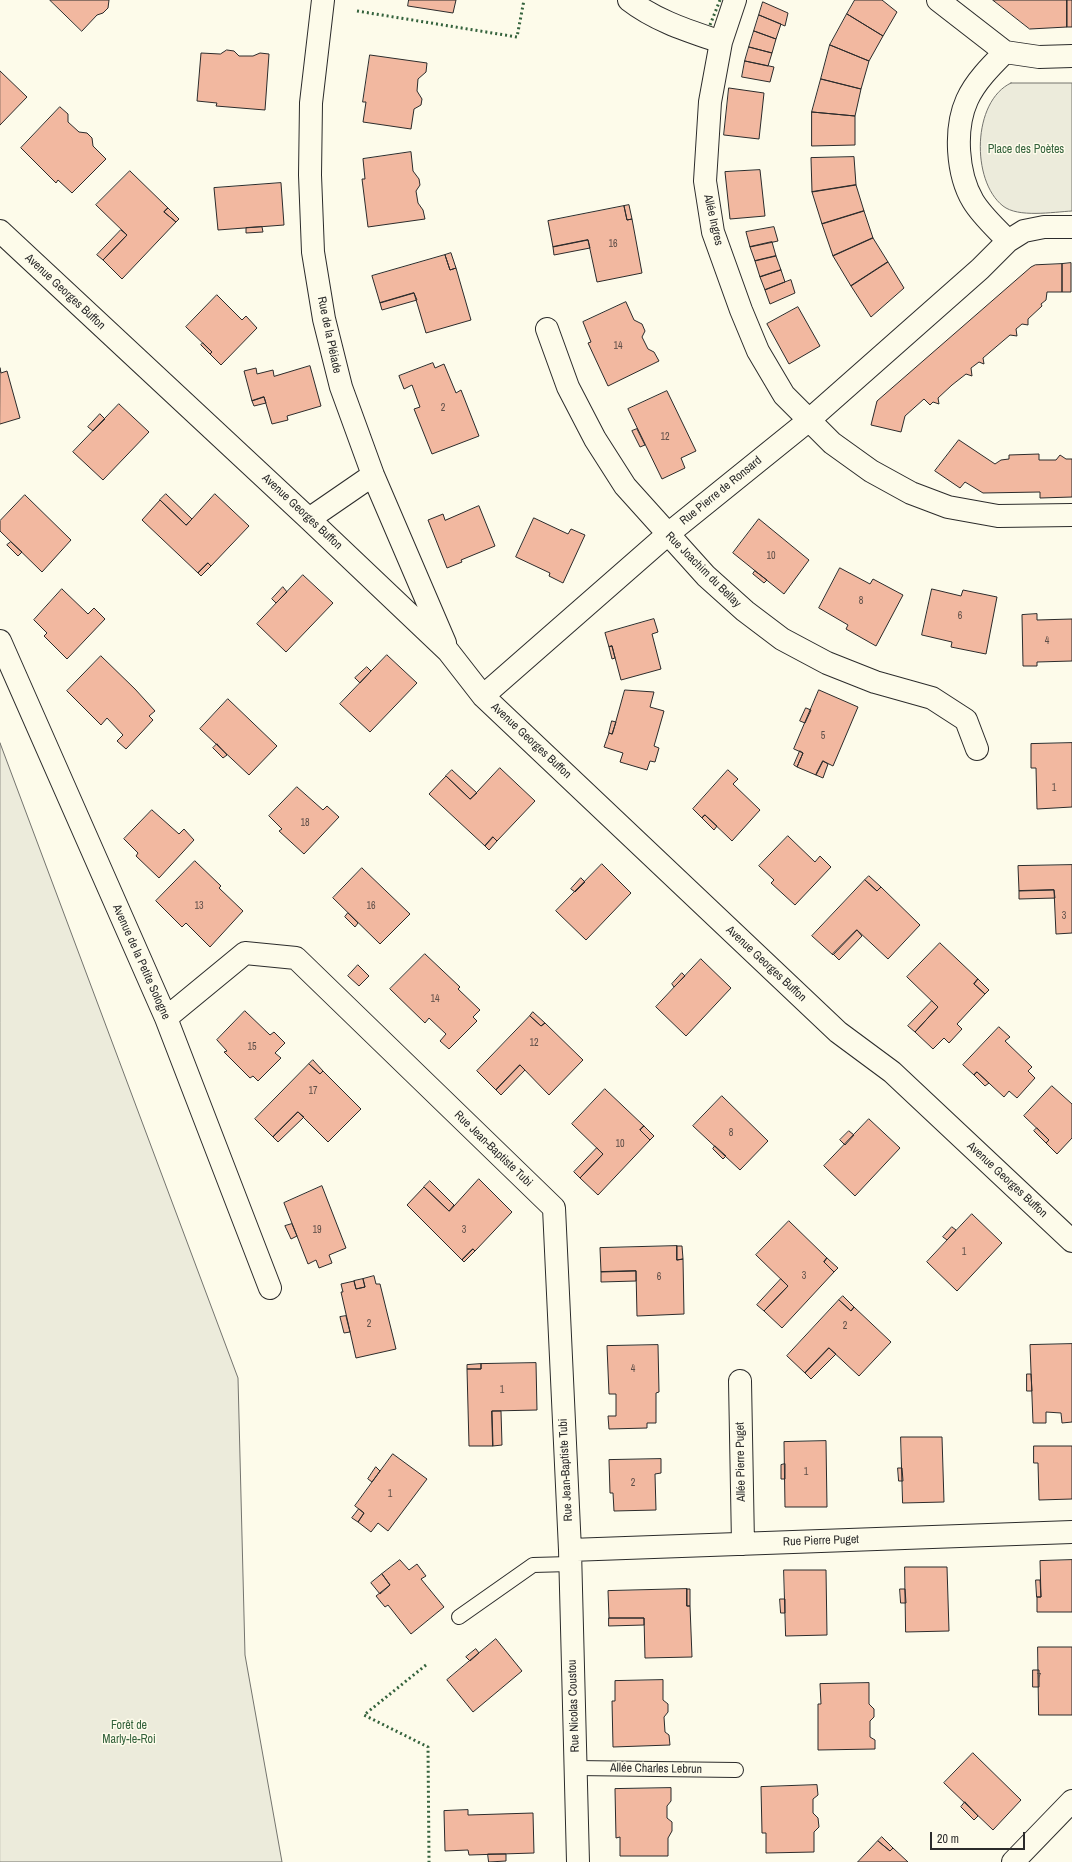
<!DOCTYPE html>
<meta charset="utf-8">
<style>
body{margin:0}
#map{position:relative;width:1072px;height:1862px;overflow:hidden;background:#fdfbea;font-family:"Archivo Narrow",sans-serif}
canvas{display:block}
.scale{position:absolute;left:930px;top:1832px;width:95px;height:18px;box-sizing:border-box;border:2px solid #2b2b2b;border-top:0;padding-left:5px;font-size:12px;line-height:14px;white-space:nowrap;color:#2b2b2b;-webkit-text-stroke:3px #fdfbea;paint-order:stroke}
</style>
<div id="map">
<canvas width="1072" height="1862"></canvas>
<div class="scale">20 m</div>
</div>
<script>
const ctx = document.querySelector('canvas').getContext('2d');
ctx.lineJoin = 'round';
function fillPath(path, color) { ctx.fillStyle = color; ctx.fill(path, 'evenodd'); }
function strokePath(path, color, width, dash) { ctx.strokeStyle = color; ctx.lineWidth = width; ctx.lineCap = dash ? 'butt' : 'round'; ctx.setLineDash(dash || []); ctx.stroke(path); }
function label(font, color, halo, rows, align = 'center') {
  ctx.font = font + ' "Archivo Narrow",sans-serif'; ctx.lineWidth = 3; ctx.setLineDash([]); ctx.textBaseline = 'middle'; ctx.strokeStyle = halo; ctx.fillStyle = color; for (const [text, x, y, turn = 0] of rows) {
    ctx.save(); ctx.translate(x, y); ctx.rotate((+turn || 0) * Math.PI / 180); ctx.textAlign = isNaN(turn) ? turn : align; if (halo) ctx.strokeText(text, 0, 0); ctx.fillText(text, 0, 0); ctx.restore();
  }
}
const green = new Path2D(`
 M1011,83H1072V211C1053,212 1018,218 1003,206C971,181 972,101 1011,83Z
 M0,743L238,1378L245,1655L282,1862H0Z`);
const building = new Path2D(`
 M50,0H109L108,8L103,13L97,15L82,31Z
 M409,0H456L453,13L408,6Z
 M855,0H882L897,12L883,36L847,14Z
 M993,0H1067V27L1030,29Z
 M1067,0H1072V27H1067Z
 M763,2L788,13L785,26L759,15Z
 M847,14L883,36L869,61L830,45Z
 M759,15L781,24L776,39L754,31Z
 M754,31L776,39L772,53L749,47Z
 M830,45L869,61L861,89L821,79Z
 M749,47L772,53L768,66L745,61Z
 M227,50L234,51L239,56H253L260,53L269,54L265,110L216,106L217,103L197,101L201,53L220,54Z
 M370,55L427,63L426,72L418,79L417,91L422,99L421,105L414,109L411,129L363,122L366,102H363Z
 M745,61L774,67L770,82L742,77Z
 M0,71L27,97L0,125Z
 M821,79L861,89L855,116L812,112Z
 M729,88L764,93L759,139L724,135Z
 M60,107L68,114V122L79,132L87,133L92,138L93,146L106,159L72,193L58,180L56,183L21,148Z
 M812,112L855,116V145L812,146Z
 M411,152L413,171L419,179L420,185L416,191L418,203L423,210L425,219L368,227L362,179H365L363,159Z
 M854,157L856,185L812,192L811,158Z
 M760,170L765,216L730,219L725,172Z
 M130,171L168,208L164,212L176,222L122,279L103,260L127,235L96,205Z
 M281,183L284,225L218,230L214,188Z
 M856,185L864,211L822,224L812,192Z
 M629,205L632,219L627,220L624,206Z
 M624,206L627,220L632,219L642,273L597,282L588,240L553,247L548,221Z
 M168,208L179,219L176,222L164,212Z
 M864,211L873,238L833,256L822,224Z
 M262,227L263,232L246,233V228Z
 M774,227L778,241L750,247L746,232Z
 M121,230L127,235L103,260L97,255Z
 M873,238L888,262L851,286L833,256Z
 M588,240L590,248L554,255L553,247Z
 M772,242L776,256L755,261L750,247Z
 M451,253L456,268L450,270L445,255Z
 M445,255L450,270L456,268L471,320L426,333L414,293L380,303L372,276Z
 M776,256L781,270L760,277L755,261Z
 M888,262L904,288L871,317L851,286Z
 M1071,263V292H1062V264Z
 M1062,264V292H1047L1046,300L1041,304L1042,306L1028,319V325L1022,324L1016,329L1017,336L1010,335L983,358L984,364L979,362L971,368L972,376L966,374L952,385L938,398L939,404L933,402L930,405L924,399L905,416L901,432L871,425L877,401L1031,267L1035,265Z
 M781,270L785,282L765,290L760,277Z
 M791,280L795,293L770,304L765,290Z
 M414,293L417,300L382,310L380,303Z
 M217,295L242,320L246,316L257,328L221,365L210,354L212,352L186,327Z
 M626,302L634,320L642,324L645,331L642,337L648,349L654,352L659,361L608,386L588,343L591,342L583,322Z
 M798,307L820,346L789,364L767,324Z
 M203,343L212,352L210,354L201,345Z
 M433,363L435,368L444,364L456,393L461,390L479,436L432,454L414,409L420,407L412,385L404,389L399,376Z
 M310,366L321,406L287,416L288,420L272,424L264,397L252,401L244,371L256,368L257,374L273,370L274,376Z
 M0,368L1,373L7,371L20,418L0,424Z
 M667,391L696,451L681,458L685,468L662,479L628,409Z
 M264,397L266,403L254,406L252,401Z
 M119,404L149,432L103,480L73,452Z
 M100,414L105,419L93,431L88,427Z
 M637,429L645,445L640,447L632,431Z
 M959,440L995,464L1001,460L1009,459V455L1039,454V460H1056L1060,455L1066,459H1072V497L1040,498V492L983,493L965,482L960,488L935,471Z
 M166,494L192,519L186,525L160,500Z
 M215,494L249,526L211,566L208,563L198,573L142,520L160,500L186,525Z
 M25,495L71,540L42,572L0,531V521Z
 M479,506L495,546L461,560L462,562L447,568L428,520L443,514L445,520Z
 M534,518L568,534L571,529L585,535L563,583L549,576L550,573L516,557Z
 M759,519L809,560L784,594L733,553Z
 M11,542L22,552L18,556L7,545Z
 M208,563L211,566L201,576L198,573Z
 M840,568L870,584L873,579L903,595L876,646L846,629L848,625L819,608Z
 M755,571L767,580L764,583L753,574Z
 M303,575L333,603L286,652L257,624Z
 M283,587L287,592L276,603L272,599Z
 M62,589L88,614L94,608L105,619L67,659L44,636L47,633L34,620Z
 M932,589L961,596L963,590L997,597L986,654L951,647L952,642L922,635Z
 M1037,614V620L1072,619V661L1037,662V666H1023L1022,615Z
 M654,619L658,632L652,634L661,669L621,680L612,646L609,647L605,633Z
 M612,646L615,658L612,659L609,647Z
 M387,655L417,683L370,732L340,704Z
 M101,656L135,689L155,711L149,716L153,720L126,749L117,741L123,735L107,718L101,725L67,691Z
 M367,667L371,671L360,683L355,678Z
 M625,690L654,692L650,707L664,711L654,746L659,748L655,762L650,761L647,770L620,762L623,753L604,747L609,733L612,734Z
 M819,690L858,707L833,766L823,761L816,775L797,767L803,753L794,749Z
 M228,699L277,746L249,775L200,729Z
 M806,708L811,710L805,723L800,721Z
 M612,721L616,722L612,734L609,733Z
 M1072,743V807L1037,809L1036,768H1031V744Z
 M217,744L227,755L223,758L213,748Z
 M800,751L803,753L797,767L794,765Z
 M823,761L828,764L823,778L816,775Z
 M500,768L535,801L497,841L493,837L485,846L429,794L446,776L470,799Z
 M452,770L477,793L470,799L446,776Z
 M728,770L738,779L733,784L760,810L732,841L705,815L702,818L693,809Z
 M297,787L323,810L327,806L339,817L304,854L279,831L282,829L269,816Z
 M152,810L179,834L184,829L194,840L159,878L136,856L138,853L124,839Z
 M705,815L717,826L714,830L702,818Z
 M788,836L815,862L820,856L831,867L795,905L771,883L774,880L759,866Z
 M493,837L497,841L489,850L485,846Z
 M195,861L221,886L219,888L243,911L210,947L186,923L182,927L156,901Z
 M602,864L631,893L586,940L556,911Z
 M1072,865V933L1056,934L1054,890L1019,891L1018,866Z
 M362,868L410,914L380,944L333,898Z
 M869,876L881,887L877,891L865,880Z
 M581,878L585,882L575,892L571,889Z
 M865,880L877,891L881,887L920,925L888,959L857,930L833,955L812,936Z
 M1054,890L1055,898L1019,899V891Z
 M348,913L358,923L355,927L345,917Z
 M857,930L862,936L839,960L833,954Z
 M940,943L978,979L974,984L985,994L957,1024L962,1029L949,1043L944,1038L933,1049L915,1032L938,1007L907,977Z
 M425,954L460,987L458,989L480,1010L473,1017L477,1021L449,1049L440,1041L446,1034L429,1018L425,1023L390,989Z
 M701,959L731,988L686,1036L656,1007Z
 M358,965L369,976L359,986L348,976Z
 M682,973L685,976L674,987L672,984Z
 M978,979L989,990L985,994L974,984Z
 M932,1001L938,1007L915,1032L908,1026Z
 M245,1011L270,1035L274,1032L285,1043L275,1053L281,1058L258,1081L253,1076L250,1078L224,1052L227,1051L217,1040Z
 M533,1012L545,1023L541,1026L530,1016Z
 M530,1016L541,1026L545,1023L583,1060L549,1095L520,1065L496,1090L477,1071Z
 M999,1027L1010,1037L1005,1041L1032,1067L1028,1071L1035,1078L1017,1098L1009,1091L1004,1097L977,1072L974,1075L963,1065Z
 M313,1060L323,1071L320,1074L309,1064Z
 M309,1064L320,1074L323,1071L361,1109L328,1142L298,1112L273,1137L255,1119Z
 M520,1065L525,1070L501,1095L496,1090Z
 M977,1072L989,1083L985,1086L974,1075Z
 M1052,1086L1072,1104V1138L1057,1154L1046,1143L1049,1140L1024,1116Z
 M605,1089L644,1126L640,1130L650,1140L598,1195L580,1178L603,1154L572,1124Z
 M722,1096L768,1141L740,1170L693,1126Z
 M298,1112L304,1117L278,1142L273,1137Z
 M869,1119L900,1148L855,1196L824,1166Z
 M644,1126L654,1136L650,1140L640,1130Z
 M1037,1128L1049,1140L1046,1143L1034,1131Z
 M849,1131L854,1135L845,1145L840,1140Z
 M715,1146L726,1156L723,1159L713,1149Z
 M597,1148L603,1154L580,1178L574,1172Z
 M479,1179L512,1212L475,1251L473,1249L462,1260L407,1205L424,1187L449,1211Z
 M430,1181L454,1205L449,1211L424,1187Z
 M322,1186L346,1248L329,1255L332,1263L319,1268L316,1260L308,1264L284,1203Z
 M972,1214L1002,1243L957,1291L927,1262Z
 M789,1221L827,1258L824,1262L834,1272L782,1328L764,1311L788,1286L756,1255Z
 M292,1224L297,1236L291,1239L285,1226Z
 M952,1227L956,1230L947,1240L943,1237Z
 M677,1246H682L683,1259L677,1260Z
 M677,1246V1260L683,1259L684,1314L637,1316L636,1271L601,1272L600,1248Z
 M473,1249L475,1251L464,1262L462,1260Z
 M827,1258L838,1268L834,1272L824,1262Z
 M636,1271V1281L601,1282V1272Z
 M374,1276L376,1284H380L396,1349L356,1358L341,1292H343L341,1284L354,1281L356,1289L365,1287L363,1279Z
 M363,1279L365,1287L356,1289L354,1281Z
 M781,1279L788,1286L764,1311L757,1305Z
 M843,1296L854,1307L851,1311L839,1300Z
 M839,1300L851,1311L854,1307L891,1342L859,1376L829,1348L805,1373L787,1356Z
 M346,1316L350,1332L344,1333L340,1317Z
 M1072,1344V1422L1062,1423L1061,1413L1046,1412V1423H1033L1030,1345Z
 M658,1345L659,1392L656,1393V1423H647V1428L609,1429L608,1416H616V1394H609L607,1346Z
 M829,1348L836,1354L811,1379L805,1373Z
 M536,1363L537,1410L492,1411L493,1446H469L467,1369H481V1364Z
 M481,1364V1369H467V1365Z
 M1027,1374H1031L1032,1391H1027Z
 M492,1411H501L502,1445L493,1446Z
 M901,1437H942L944,1502L903,1503Z
 M826,1441L827,1507H785L784,1442Z
 M1034,1446H1072V1499L1039,1500L1038,1463H1034Z
 M393,1454L427,1479L388,1531L378,1523L371,1532L358,1522L364,1513L355,1506Z
 M661,1459V1473L655,1474L656,1510L614,1511L613,1493H610L609,1460Z
 M785,1464V1479H781V1465Z
 M376,1467L380,1471L372,1482L368,1479Z
 M898,1468H902L903,1481H899Z
 M359,1509L364,1513L358,1522L352,1518Z
 M400,1560L409,1570L417,1564L426,1576L421,1579L444,1607L411,1634L388,1605L385,1607L376,1596L390,1585L382,1574Z
 M1072,1560V1612H1037V1597H1041L1040,1561Z
 M905,1567H947L949,1631L906,1632Z
 M784,1570H826L827,1635L786,1636Z
 M382,1574L390,1585L380,1594L371,1583Z
 M1036,1580H1040L1041,1597H1037Z
 M687,1589H690V1606H687Z
 M687,1589V1606H690L692,1657L645,1658L644,1618H609L608,1591Z
 M900,1589H905L906,1603H901Z
 M780,1599H785V1613H781Z
 M609,1618H644V1625L609,1626Z
 M496,1639L522,1671L473,1712L447,1680Z
 M1038,1647H1072V1715H1039Z
 M476,1649L479,1653L470,1661L466,1657Z
 M1033,1670H1039V1687H1033Z
 M663,1680V1700L668,1704V1712L664,1717L665,1732L669,1735L670,1745L613,1747L612,1701H615V1681Z
 M869,1683V1704L874,1709V1717L870,1721V1737L875,1740V1749L818,1750V1704H821L820,1684Z
 M973,1753L1021,1800L993,1830L944,1783Z
 M817,1785L818,1795L813,1799V1813L818,1818L819,1827L814,1832V1852L766,1853V1833H762L761,1787Z
 M671,1788V1801L667,1806V1818L672,1822V1831L668,1838V1856H620V1837L616,1838L615,1789Z
 M965,1802L978,1816L974,1820L961,1807Z
 M468,1810V1815L533,1813L534,1853L469,1855L468,1850L445,1851L444,1811Z
 M882,1837L893,1848L890,1851L878,1841Z
 M878,1841L890,1851L893,1848L908,1862H858Z
 M488,1854H506V1861L489,1862Z`);
const service = new Path2D(`
 M459,1617L533,1565L570,1564
 M576,1768L736,1770`);
const minor = new Path2D(`
 M323,0L311,103L310,175L313,252L324,319L341,387L373,475L445,643
 M629,0C656,21 689,31 721,42
 M735,0L721,42L710,102L705,181L713,232L741,310L758,351L784,395L832,443L871,471L911,493L948,507L998,516L1072,515
 M938,0L1005,52L1039,57L1072,56
 M1005,52C991,66 975,82 967,100C954,129 957,174 973,201C982,216 997,229 1008,241L1024,231L1044,227H1072
 M0,231L309,519L448,651L483,696L838,1032L892,1072L1072,1241
 M547,329L568,387L595,439L625,486L706,576L745,611L782,639L827,663L875,682L932,698L966,720L977,749
 M309,519L373,475
 M0,641L166,1018L270,1288
 M483,696L668,534L808,421L980,269L1008,241
 M166,1018L245,953L296,958L554,1208L570,1550L578,1862
 M740,1381L743,1544
 M570,1550L1072,1532
 M1013,1862L1072,1801`);
const hedge = new Path2D(`
 M357,11L517,37L524,0
 M710,25L720,0
 M426,1665L364,1715L428,1747L429,1862`);
const numberNames = [
 ["16",613,244],
 ["14",618,346],
 ["2",443,408],
 ["12",665,437],
 ["10",771,556],
 ["8",861,601],
 ["6",960,616],
 ["4",1047,641],
 ["5",823,736],
 ["1",1054,788],
 ["18",305,823],
 ["13",199,906],
 ["16",371,906],
 ["3",1064,916],
 ["14",435,999],
 ["12",534,1043],
 ["15",252,1047],
 ["17",313,1091],
 ["8",731,1133],
 ["10",620,1144],
 ["19",317,1230],
 ["3",464,1230],
 ["1",964,1252],
 ["3",804,1276],
 ["6",659,1277],
 ["2",369,1324],
 ["2",845,1326],
 ["4",633,1369],
 ["1",502,1390],
 ["1",806,1472],
 ["2",633,1483],
 ["1",390,1494],
 ["7",1039,1678]
];
const parkNames = [
 ["Place des Poètes",1026,150],
 ["Forêt de",129,1726],
 ["Marly-le-Roi",129,1740]
];
const streetNames = [
 ["Allée Ingres",713,220,77],
 ["Avenue Georges Buffon",65,292,43],
 ["Rue de la Pléiade",329,335,78],
 ["Rue Pierre de Ronsard",721,491,-39],
 ["Avenue Georges Buffon",302,512,43],
 ["Rue Joachim du Bellay",703,570,45],
 ["Avenue Georges Buffon",531,741,43],
 ["Avenue de la Petite Sologne",141,962,66],
 ["Avenue Georges Buffon",766,964,43],
 ["Rue Jean-Baptiste Tubi",493,1149,44],
 ["Avenue Georges Buffon",1007,1180,43],
 ["Allée Pierre Puget",741,1462,-91],
 ["Rue Jean-Baptiste Tubi",566,1470,-93],
 ["Rue Pierre Puget",821,1541,-2],
 ["Rue Nicolas Coustou",574,1706,-92],
 ["Allée Charles Lebrun",656,1769,1]
];
fillPath(green, '#ecebdb');
strokePath(green, '#74746e', 1);
fillPath(building, '#f2b8a0');
strokePath(building, '#2b2b2b', 1);
strokePath(service, '#2b2b2b', 16);
strokePath(minor, '#2b2b2b', 24);
strokePath(service, '#fdfbea', 14);
strokePath(minor, '#fdfbea', 22);
strokePath(hedge, '#34623c', 3, [2, 3]);
label('10px', '#5d4e48', null, numberNames);
label('12px', '#34623c', '#fdfbea', parkNames);
label('12px', '#2b2b2b', '#fdfbea', streetNames);
</script>
